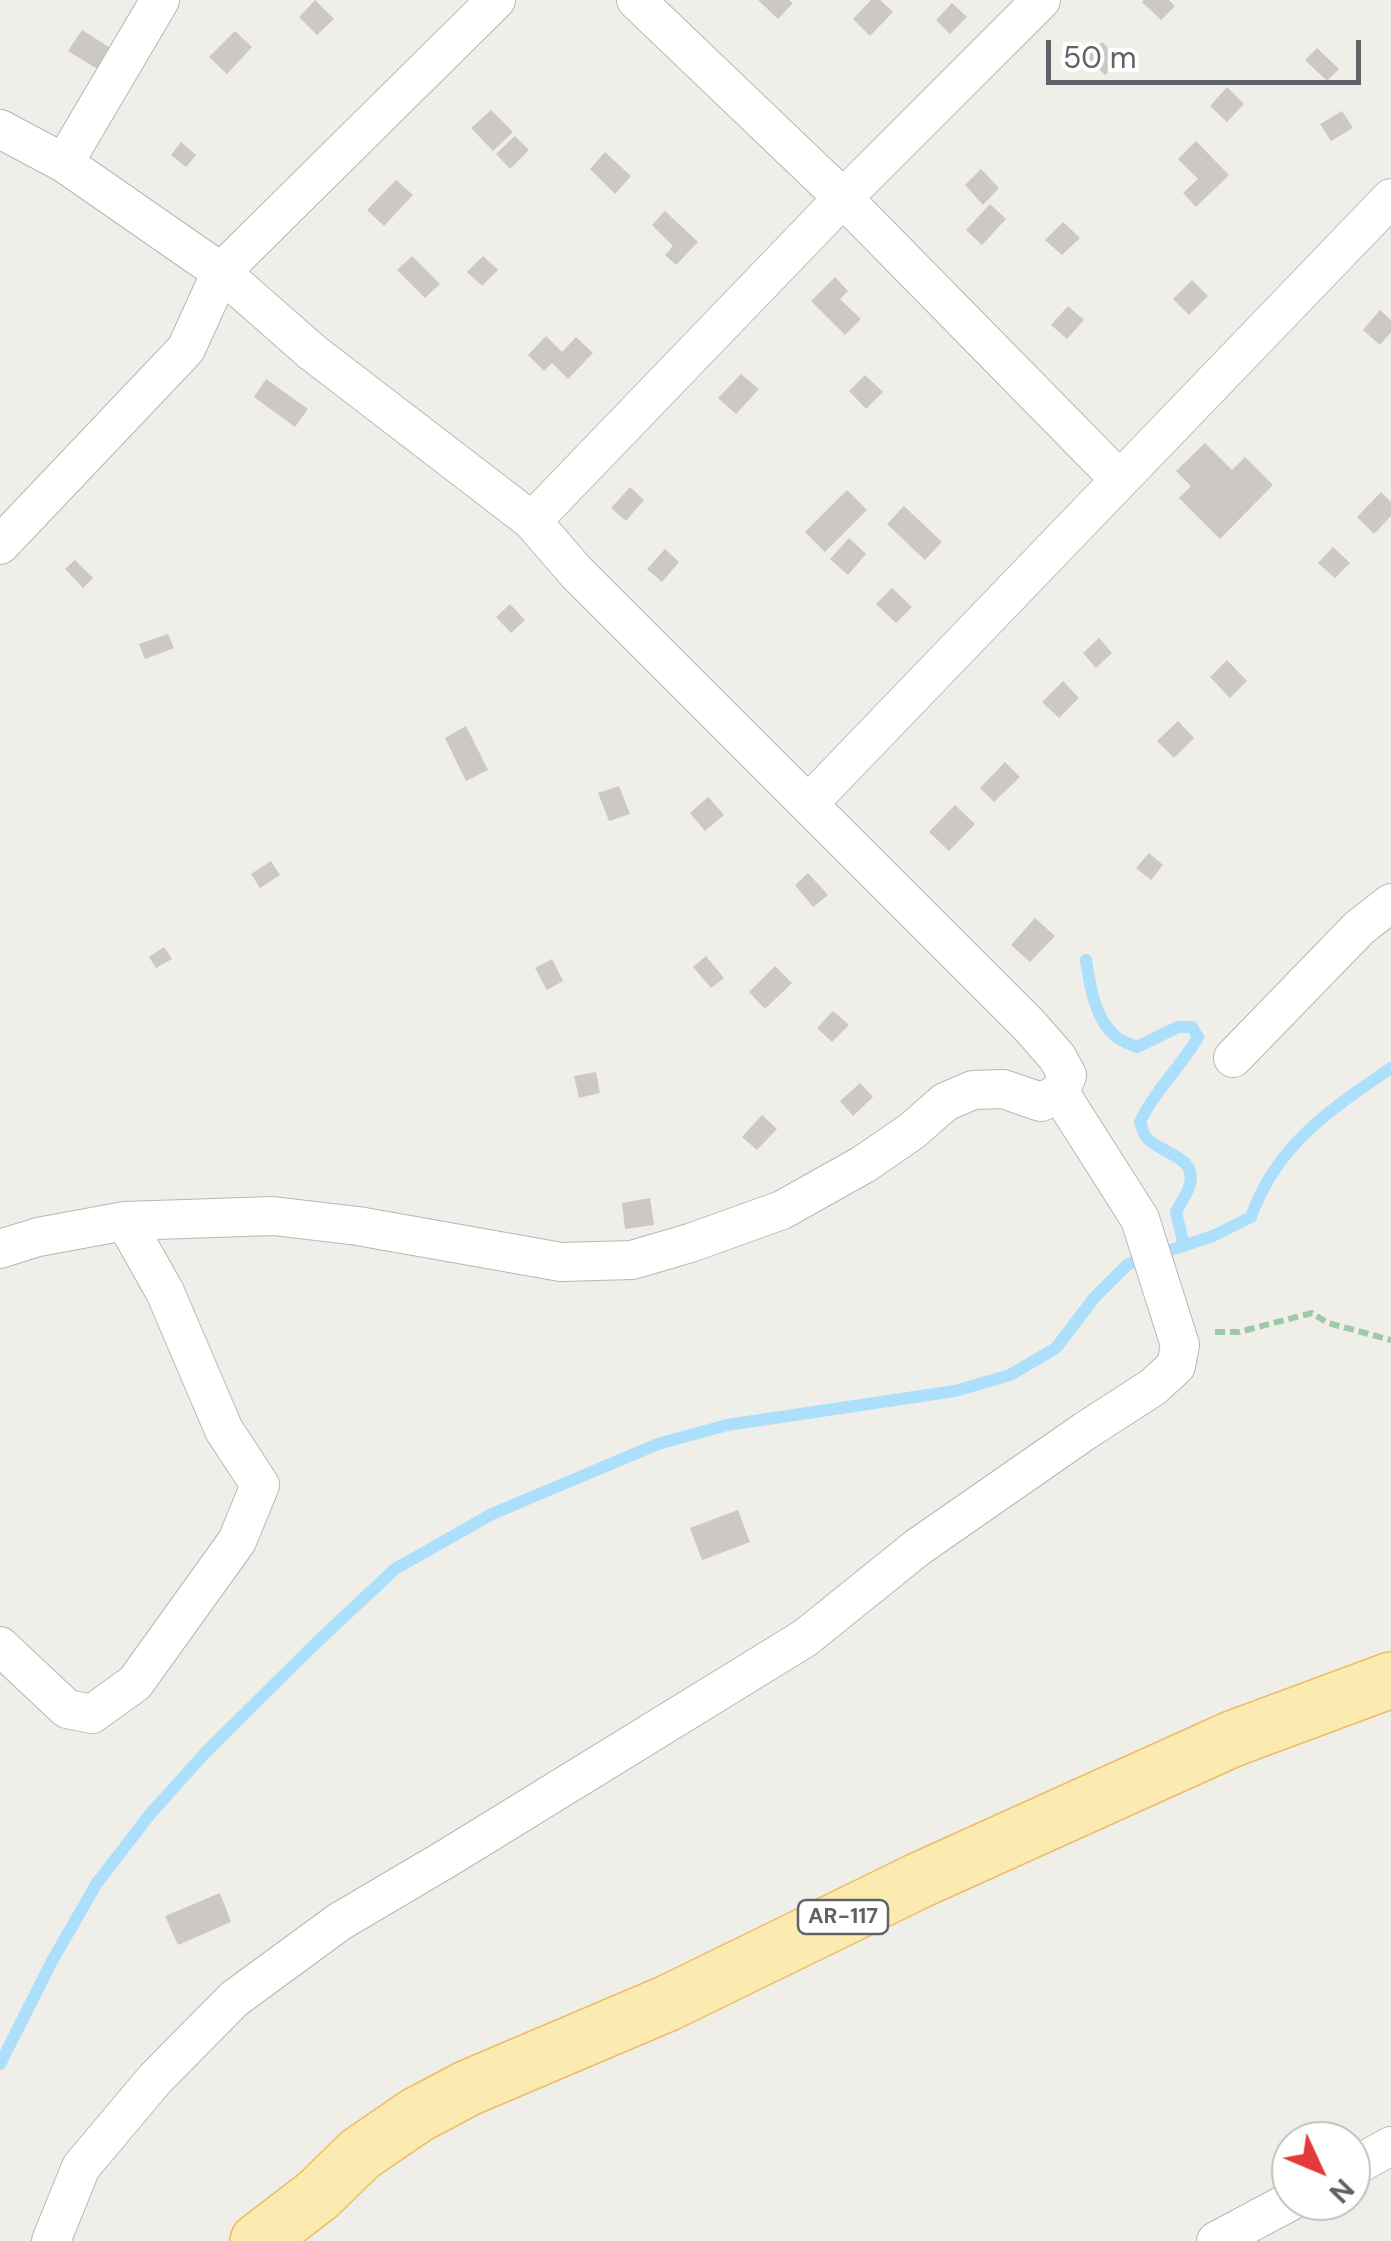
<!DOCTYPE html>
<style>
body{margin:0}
#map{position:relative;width:1391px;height:2241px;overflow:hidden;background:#f0eee8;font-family:"DM Sans",sans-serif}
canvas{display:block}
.north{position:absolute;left:1271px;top:2121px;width:100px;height:100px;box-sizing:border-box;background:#fff;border:2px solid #bfc1c2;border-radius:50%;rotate:134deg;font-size:28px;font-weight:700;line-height:40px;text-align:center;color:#5f6367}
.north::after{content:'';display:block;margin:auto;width:35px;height:45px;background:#e43b3a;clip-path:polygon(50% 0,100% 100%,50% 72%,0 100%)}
.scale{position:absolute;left:1046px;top:40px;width:315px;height:45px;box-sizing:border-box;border:5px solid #5f6367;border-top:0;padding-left:12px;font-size:30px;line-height:35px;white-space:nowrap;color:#5f6367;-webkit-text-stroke:8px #fff;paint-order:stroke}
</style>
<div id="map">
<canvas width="1391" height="2241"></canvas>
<div class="north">N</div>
<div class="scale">50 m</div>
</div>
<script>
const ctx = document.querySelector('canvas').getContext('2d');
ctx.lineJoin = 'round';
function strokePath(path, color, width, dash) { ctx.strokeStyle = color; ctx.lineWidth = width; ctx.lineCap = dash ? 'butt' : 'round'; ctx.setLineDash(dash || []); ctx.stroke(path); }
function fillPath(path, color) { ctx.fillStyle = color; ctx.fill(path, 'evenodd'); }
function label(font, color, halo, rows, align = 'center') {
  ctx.font = font + ' "DM Sans",sans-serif'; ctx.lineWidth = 9; ctx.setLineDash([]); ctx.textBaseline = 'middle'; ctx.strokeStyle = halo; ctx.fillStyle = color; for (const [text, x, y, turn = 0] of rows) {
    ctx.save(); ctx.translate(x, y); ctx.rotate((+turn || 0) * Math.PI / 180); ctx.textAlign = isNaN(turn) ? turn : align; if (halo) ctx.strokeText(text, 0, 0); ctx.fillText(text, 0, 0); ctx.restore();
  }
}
const stream = new Path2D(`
 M1086,960C1090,986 1094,1017 1115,1036C1120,1041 1130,1044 1137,1047L1178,1027H1192L1198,1037C1181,1067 1155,1090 1140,1122C1142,1127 1143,1133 1146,1137C1160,1155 1202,1155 1188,1190C1185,1197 1180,1204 1176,1212L1184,1246
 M0,2064L52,1961L97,1883L151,1813L206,1752L316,1643L395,1569L492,1514L658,1444L727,1425L955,1391L1010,1375L1056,1348L1094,1298L1128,1264L1213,1236L1251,1217C1276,1145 1331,1109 1391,1068`);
const building = new Path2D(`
 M315,0L334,19L317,35L299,17Z
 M758,0H789L793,3L778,19Z
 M871,0H880L893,12L870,36L853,19Z
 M1144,0H1169L1175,6L1161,20L1142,2Z
 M952,3L967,17L950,34L936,20Z
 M82,30L112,49L99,70L68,51Z
 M235,31L252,47L227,74L209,57Z
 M1102,42L1120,60L1105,75L1087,57Z
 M1317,48L1339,69L1327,81L1305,60Z
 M1227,87L1244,104L1227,122L1210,106Z
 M491,110L513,132L493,151L471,128Z
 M1342,111L1353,128L1331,141L1320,124Z
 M515,136L529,150L510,169L496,154Z
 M1196,141L1229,175L1196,207L1183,193L1198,179L1178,159Z
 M181,142L196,155L186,167L171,155Z
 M605,152L631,176L615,194L590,169Z
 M981,169L999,188L983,205L965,185Z
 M396,180L413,195L384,226L367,210Z
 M990,204L1006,219L982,245L966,230Z
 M665,211L698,242L676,265L665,255L673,246L652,225Z
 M1063,222L1080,238L1062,255L1045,240Z
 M412,256L440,284L425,298L397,270Z
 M483,256L498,270L482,286L467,272Z
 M835,277L848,291L840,299L861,319L845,335L811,301Z
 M1192,280L1208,296L1189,315L1173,299Z
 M1068,306L1084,320L1067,339L1051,325Z
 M1380,310L1391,320V332L1380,345L1363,330Z
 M546,336L562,352L576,337L593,353L568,379L552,363L544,371L528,355Z
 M741,374L759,389L736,414L718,398Z
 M865,375L883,392L866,409L849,391Z
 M266,379L308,409L295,427L254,397Z
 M1205,443L1232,470L1245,457L1273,485L1220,539L1179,498L1191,486L1176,471Z
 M630,487L644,500L626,521L611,508Z
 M847,490L867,510L825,552L805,532Z
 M1381,492L1391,502V516L1374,534L1357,517Z
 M904,506L942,542L925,560L887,524Z
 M849,538L866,554L848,575L830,559Z
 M1333,547L1350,563L1335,578L1318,563Z
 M665,549L679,562L662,582L647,569Z
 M75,560L93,578L83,588L65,569Z
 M892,588L912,607L896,623L876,604Z
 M510,604L525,620L511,633L496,617Z
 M168,634L174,648L145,659L139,644Z
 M1099,638L1112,653L1096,668L1083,653Z
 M1227,660L1247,681L1230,698L1210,677Z
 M1063,681L1079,698L1059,718L1042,702Z
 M1178,721L1194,738L1174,758L1157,741Z
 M466,726L488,770L466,781L445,738Z
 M1005,762L1020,777L994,802L980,788Z
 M619,786L630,814L609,821L598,793Z
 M708,797L724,815L705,831L690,813Z
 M955,805L975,824L949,851L929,832Z
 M1149,853L1163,865L1151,880L1136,868Z
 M271,861L280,875L260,888L251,874Z
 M808,873L828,895L813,907L795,885Z
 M1035,918L1055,936L1030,962L1011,945Z
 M164,947L172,959L156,968L149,957Z
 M706,956L724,978L711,988L693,967Z
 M552,959L563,981L547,990L535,968Z
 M775,966L792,983L765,1009L749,992Z
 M833,1011L849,1025L832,1042L817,1028Z
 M596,1072L600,1093L579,1098L574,1076Z
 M860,1083L873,1097L853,1116L840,1101Z
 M762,1115L777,1129L757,1150L742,1137Z
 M650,1198L654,1225L625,1229L622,1203Z
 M738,1510L750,1542L702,1560L690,1528Z
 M220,1893L231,1922L178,1945L165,1916Z`);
const path = new Path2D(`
 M1215,1332H1239L1312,1313L1328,1323L1391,1340`);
const minor = new Path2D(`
 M636,0L843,198L1119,479
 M0,129L64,163L221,272L312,352L532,521L576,572L1029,1025L1057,1057L1067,1075L1060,1093L1041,1102L1003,1089L973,1090L945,1102L912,1131L864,1164L782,1210L690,1243L632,1260L561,1262L358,1226L273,1216L125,1221L38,1237L0,1249
 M64,163L160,0
 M532,521L843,198L1041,0
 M0,545L186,349L221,272L496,0
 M809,803L1391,198
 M1233,1058L1359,928L1391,903
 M0,1646L67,1709L92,1714L135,1683L237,1541L260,1485L224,1430L165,1292L125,1221
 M1351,2168L1391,2146
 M51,2241L81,2167L155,2079L234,1999L339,1922L449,1857L805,1638L918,1547L1085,1431L1153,1387L1176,1366L1180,1345L1140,1219L1060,1093
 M1216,2241L1291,2201`);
const primary = new Path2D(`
 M258,2241L318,2195L360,2154L417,2115L468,2088L668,2003L920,1880L1232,1739L1391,1680`);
const shields = [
 [843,1917,90]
];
const shieldNames = [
 ["AR-117",843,1917]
];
strokePath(stream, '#acdffc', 12);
fillPath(building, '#ccc9c4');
strokePath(minor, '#b4b8bb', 40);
strokePath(primary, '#edbd64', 58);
strokePath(path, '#9fc8a8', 6, [10, 5]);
strokePath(minor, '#fff', 38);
strokePath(primary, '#fcebb0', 55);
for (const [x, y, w] of shields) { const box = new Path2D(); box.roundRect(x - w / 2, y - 17, w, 34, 8); ctx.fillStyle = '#fff'; ctx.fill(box); strokePath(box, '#5f6367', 2.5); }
label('bold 22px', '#5f6367', null, shieldNames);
</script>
